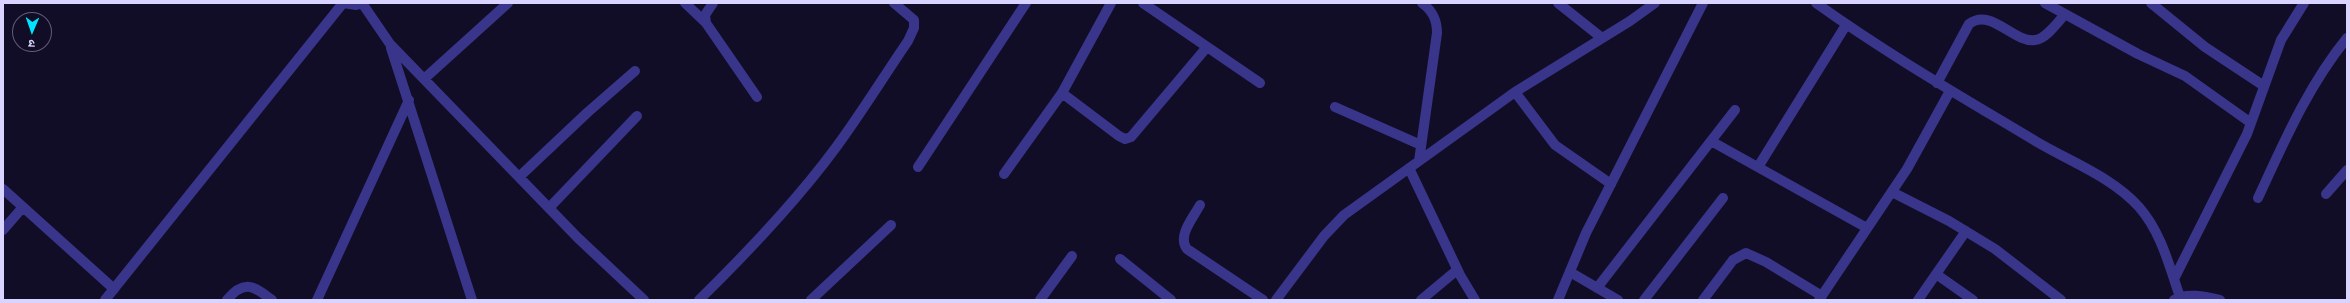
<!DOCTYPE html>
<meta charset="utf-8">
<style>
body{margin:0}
#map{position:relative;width:2350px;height:303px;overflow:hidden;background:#120d27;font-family:"Fira Sans Condensed","Noto Sans Devanagari",sans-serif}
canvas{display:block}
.frame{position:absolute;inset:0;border:4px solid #d9d4ff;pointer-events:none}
.north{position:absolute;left:12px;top:12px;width:40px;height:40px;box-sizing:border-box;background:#120d27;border:1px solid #625d7d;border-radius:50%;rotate:182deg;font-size:11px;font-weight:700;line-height:16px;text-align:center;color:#d9d4ff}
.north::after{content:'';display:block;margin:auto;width:14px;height:18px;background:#00e4ff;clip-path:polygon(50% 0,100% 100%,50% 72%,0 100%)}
</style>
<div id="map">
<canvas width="2350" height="303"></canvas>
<div class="frame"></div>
<div class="north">उ</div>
</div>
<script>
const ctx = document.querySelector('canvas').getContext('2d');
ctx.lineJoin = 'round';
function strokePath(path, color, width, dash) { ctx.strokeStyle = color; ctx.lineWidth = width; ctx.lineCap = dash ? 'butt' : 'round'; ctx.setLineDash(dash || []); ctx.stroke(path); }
const service = new Path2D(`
 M811,300L891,225
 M1040,300L1072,256`);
const minor = new Path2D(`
 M362,3L390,44L578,238L644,300
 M685,3L706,23
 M713,3L705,15L706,23L757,97
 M1143,3L1260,83
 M1558,3L1602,38
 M1816,3C1887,54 1962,97 2037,142C2071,162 2112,177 2139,207C2161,232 2169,265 2180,297
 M2045,3L2138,54L2185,76L2251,123
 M2151,3L2205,47L2264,86
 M391,48L472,300
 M424,79L508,3
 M1937,83L1969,24C1991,7 2013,43 2035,40C2046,39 2058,22 2065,14
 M1515,92L1555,145L1611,184
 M1062,93L1119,136L1125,139L1131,137L1207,47
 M1335,107L1421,145
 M1711,141L1867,228
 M1419,161L1437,33C1437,20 1433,11 1422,3
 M918,167L1026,3
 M1758,167L1846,25
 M1409,168L1460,275L1475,300
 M1004,174L1062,93L1111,3
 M519,177L588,112L635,71
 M3,189L114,289
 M1892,192L1949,221L1995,249L2061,300
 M2326,194L2347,170
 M2258,198C2284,142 2308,86 2347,38
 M1200,205C1193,218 1177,236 1187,249L1263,300
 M549,208L637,116
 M3,230L23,207
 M1120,259L1171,300
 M1570,272L1618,300
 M1936,274L1973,300
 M2174,279L2247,134L2281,40L2304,3
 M1597,288L1735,110
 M227,300C244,279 254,286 272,300
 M317,300L409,100
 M699,300C748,252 796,202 837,146C862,112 884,76 908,41L914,28V20L894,3
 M1276,300L1324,236L1344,215L1515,92L1630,21L1655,3
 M1421,300L1457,270
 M1644,300L1723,198
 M1703,300L1733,260L1746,253L1766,262L1822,296
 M1819,300L1907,169L1950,91
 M1918,300L1966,231
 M2174,300C2187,292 2207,297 2220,300`);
const tertiary = new Path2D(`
 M344,3L356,5L362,3
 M105,300L343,3
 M1558,300L1586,233L1703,3`);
strokePath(service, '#39358a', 10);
strokePath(minor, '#39358a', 10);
strokePath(tertiary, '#39358a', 10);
</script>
